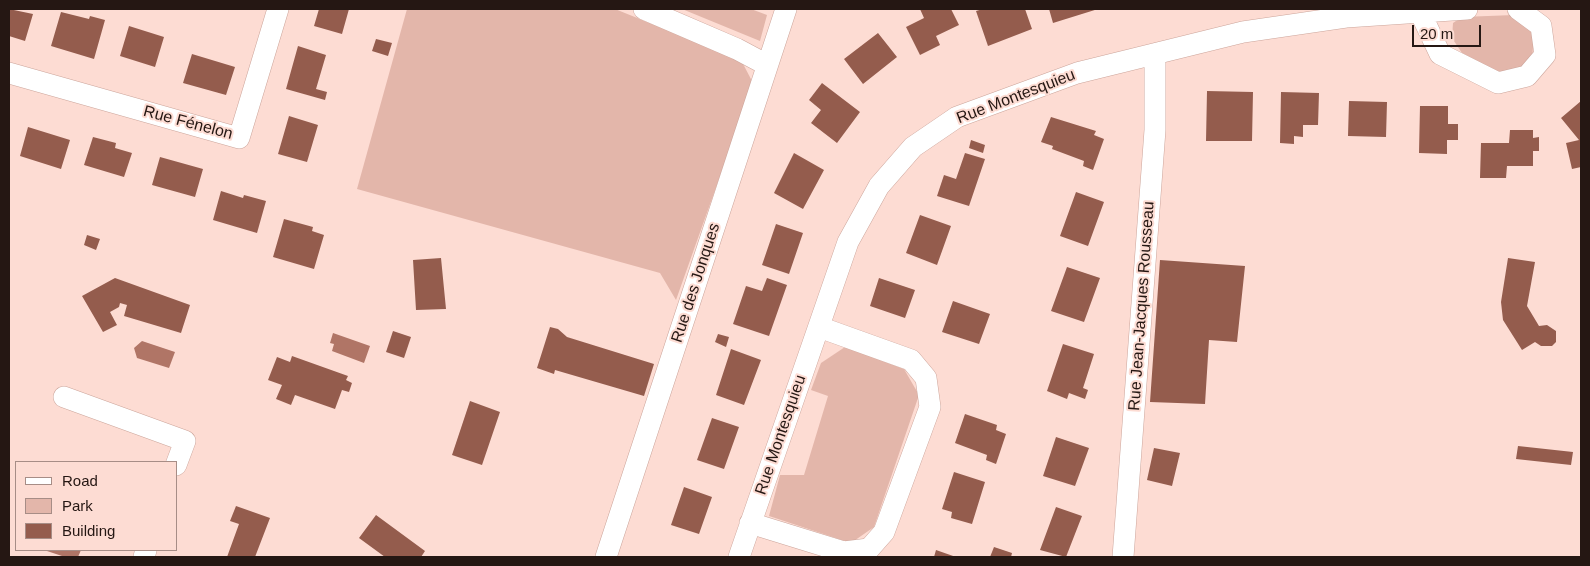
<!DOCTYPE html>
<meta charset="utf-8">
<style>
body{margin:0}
#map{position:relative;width:1590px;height:566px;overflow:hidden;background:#fddcd3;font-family:Arial,sans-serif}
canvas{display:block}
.frame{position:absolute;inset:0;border:10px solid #251713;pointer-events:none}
.legend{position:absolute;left:15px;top:461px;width:162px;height:90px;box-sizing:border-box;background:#fddcd3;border:1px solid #a78d86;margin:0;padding:6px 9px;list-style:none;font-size:15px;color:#251713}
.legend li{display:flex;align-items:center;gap:10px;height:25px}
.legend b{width:25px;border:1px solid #a78d86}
.scale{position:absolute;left:1412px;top:25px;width:69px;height:22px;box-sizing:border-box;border:2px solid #251713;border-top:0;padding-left:6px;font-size:15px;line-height:18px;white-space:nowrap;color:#251713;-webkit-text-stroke:4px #fddcd3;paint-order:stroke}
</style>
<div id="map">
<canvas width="1590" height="566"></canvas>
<div class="frame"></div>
<ul class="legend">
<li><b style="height:6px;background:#fff"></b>Road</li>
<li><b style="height:14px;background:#e3b6aa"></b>Park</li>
<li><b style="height:14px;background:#945c4d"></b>Building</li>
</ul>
<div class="scale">20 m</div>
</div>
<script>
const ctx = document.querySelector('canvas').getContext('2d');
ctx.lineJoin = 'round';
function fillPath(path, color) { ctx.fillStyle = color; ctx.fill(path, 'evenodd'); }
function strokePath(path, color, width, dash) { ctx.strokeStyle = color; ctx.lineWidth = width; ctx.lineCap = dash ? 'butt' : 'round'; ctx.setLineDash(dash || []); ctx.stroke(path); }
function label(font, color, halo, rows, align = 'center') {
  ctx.font = font + ' Arial,sans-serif'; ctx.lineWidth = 4; ctx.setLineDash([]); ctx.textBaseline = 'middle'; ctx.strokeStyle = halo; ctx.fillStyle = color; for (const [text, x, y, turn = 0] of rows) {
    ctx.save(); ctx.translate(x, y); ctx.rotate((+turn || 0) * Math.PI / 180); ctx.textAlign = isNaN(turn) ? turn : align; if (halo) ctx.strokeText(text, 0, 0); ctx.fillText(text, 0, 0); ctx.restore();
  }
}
const green = new Path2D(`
 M407,9H615L741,60L753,83L676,300L660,273L357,189Z
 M682,9H751L767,15L760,41Z
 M1514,15L1528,24L1534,38L1532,58L1521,68L1498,72L1462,53L1452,38L1453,23L1462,17Z
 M845,347L904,369L919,395L874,527L851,543L769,516L780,475H804L828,396L811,390L821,363Z`);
const water = new Path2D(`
 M333,333L370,346L364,363L332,351L334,344L330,343Z
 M142,341L175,352L169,368L137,358L134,348Z
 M44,550H81L78,557H65Z`);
const building = new Path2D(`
 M9,9L33,14L25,41L9,36Z
 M319,9H349L342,34L314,26Z
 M920,9H951L959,25L936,36L940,45L920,55L906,27L924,18Z
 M983,9H1025L1032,29L988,46L976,11Z
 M1049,9H1098L1053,23Z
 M61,12L89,19L90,16L105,20L94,59L51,46Z
 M129,26L164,37L155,67L120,56Z
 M878,33L897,57L863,84L844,59Z
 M376,39L392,43L388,56L372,51Z
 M298,46L326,55L316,89L327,92L325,100L286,89Z
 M192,54L235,67L226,95L183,83Z
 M822,83L860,112L837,143L811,123L821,110L809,100Z
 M1207,91L1253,92L1252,141H1206Z
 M1281,92L1319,93L1318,125H1303V137L1294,136V144L1280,143Z
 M1349,101L1387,102L1386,137L1348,136Z
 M1581,101V167L1572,169L1566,143L1579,140L1561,118Z
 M1420,106H1448V124H1458V140H1447V154L1419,153Z
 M289,116L318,125L307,162L278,154Z
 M1051,117L1096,131L1094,135L1104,139L1093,170L1083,166L1084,161L1052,149L1053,146L1041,142Z
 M28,127L70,140L61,169L20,156Z
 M1510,130H1533V138L1539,137V151H1533V166H1507L1506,178H1480L1481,143H1509Z
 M93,137L116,143L115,148L132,153L124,177L84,165Z
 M971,140L985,145L983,153L969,148Z
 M794,153L824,170L803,209L774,193Z
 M965,153L985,159L969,206L937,196L944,175L956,179Z
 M160,157L203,169L195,197L152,185Z
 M221,191L243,198L244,195L266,201L257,233L213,220Z
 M1076,192L1104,202L1088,246L1060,236Z
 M920,215L951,226L937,265L906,253Z
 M284,219L313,227L312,231L324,235L314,269L273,257Z
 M776,224L803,233L789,274L762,265Z
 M87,235L100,239L96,250L84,245Z
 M441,258L446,309L416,310L413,260Z
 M1508,258L1535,262L1527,306L1539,326L1547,325L1556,331V342L1552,346H1541L1535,342L1522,350L1503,320L1501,302Z
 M1160,260L1245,266L1237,342L1209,340L1205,404L1150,402Z
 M1067,267L1100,278L1084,322L1051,311Z
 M115,278L190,305L181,333L124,316L127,305L120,303L119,307L110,312L117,325L103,332L82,296Z
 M767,278L787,285L769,336L733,324L746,286L762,291Z
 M879,278L915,290L905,318L870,306Z
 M953,301L990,314L979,344L942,332Z
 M550,327L558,329L567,337L654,364L644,396L555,370L554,374L537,368Z
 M393,331L411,337L404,358L386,352Z
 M718,334L729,337L726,347L715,342Z
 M1063,344L1094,354L1083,388L1088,390L1085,399L1069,393L1067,399L1047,391Z
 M731,349L761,360L744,405L716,395Z
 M292,356L348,376L346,380L352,383L349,392L342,390L335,409L295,395L291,405L276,399L282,385L268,380L277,357L290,362Z
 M470,401L500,412L482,465L452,455Z
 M965,414L997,425L996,430L1006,434L996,464L986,460L987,455L955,443Z
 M712,418L739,427L724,469L697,460Z
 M1056,437L1089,448L1075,486L1043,476Z
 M1518,446L1573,452L1571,465L1516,459Z
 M1154,448L1180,453L1172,486L1147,480Z
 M954,472L985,482L972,524L951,518L952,512L942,509Z
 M684,487L712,497L699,534L671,525Z
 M236,506L270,518L255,557H227L239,524L230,521Z
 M1056,507L1082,516L1066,557L1040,550Z
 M376,515L425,551L421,557H385L359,538Z
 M994,547L1012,553L1011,557H990Z
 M936,550L956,557H934Z`);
const minor = new Path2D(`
 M644,9L737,49L767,65
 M1420,12L1440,54L1498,83L1527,76L1545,55L1541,26L1518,9
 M9,73L239,138L278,9
 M64,397L185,441L176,465
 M750,523L844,552L869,549L884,532L930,407L926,378L911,360L819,327
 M144,557L146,550
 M606,557L786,9
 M739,557L848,242L879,186L913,147L957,117L1077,73L1243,32L1346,17L1467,9
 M1123,557L1155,130V54`);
const streetNames = [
 ["Rue Montesquieu",1016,97,-21],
 ["Rue Fénelon",188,123,15],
 ["Rue des Jonques",696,283,-72],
 ["Rue Jean-Jacques Rousseau",1142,306,-86],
 ["Rue Montesquieu",781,435,-71]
];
fillPath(green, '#e3b6aa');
fillPath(water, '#b07566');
fillPath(building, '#945c4d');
strokePath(minor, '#cca59b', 22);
strokePath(minor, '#fff', 21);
label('16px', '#251713', '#fddcd3', streetNames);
</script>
